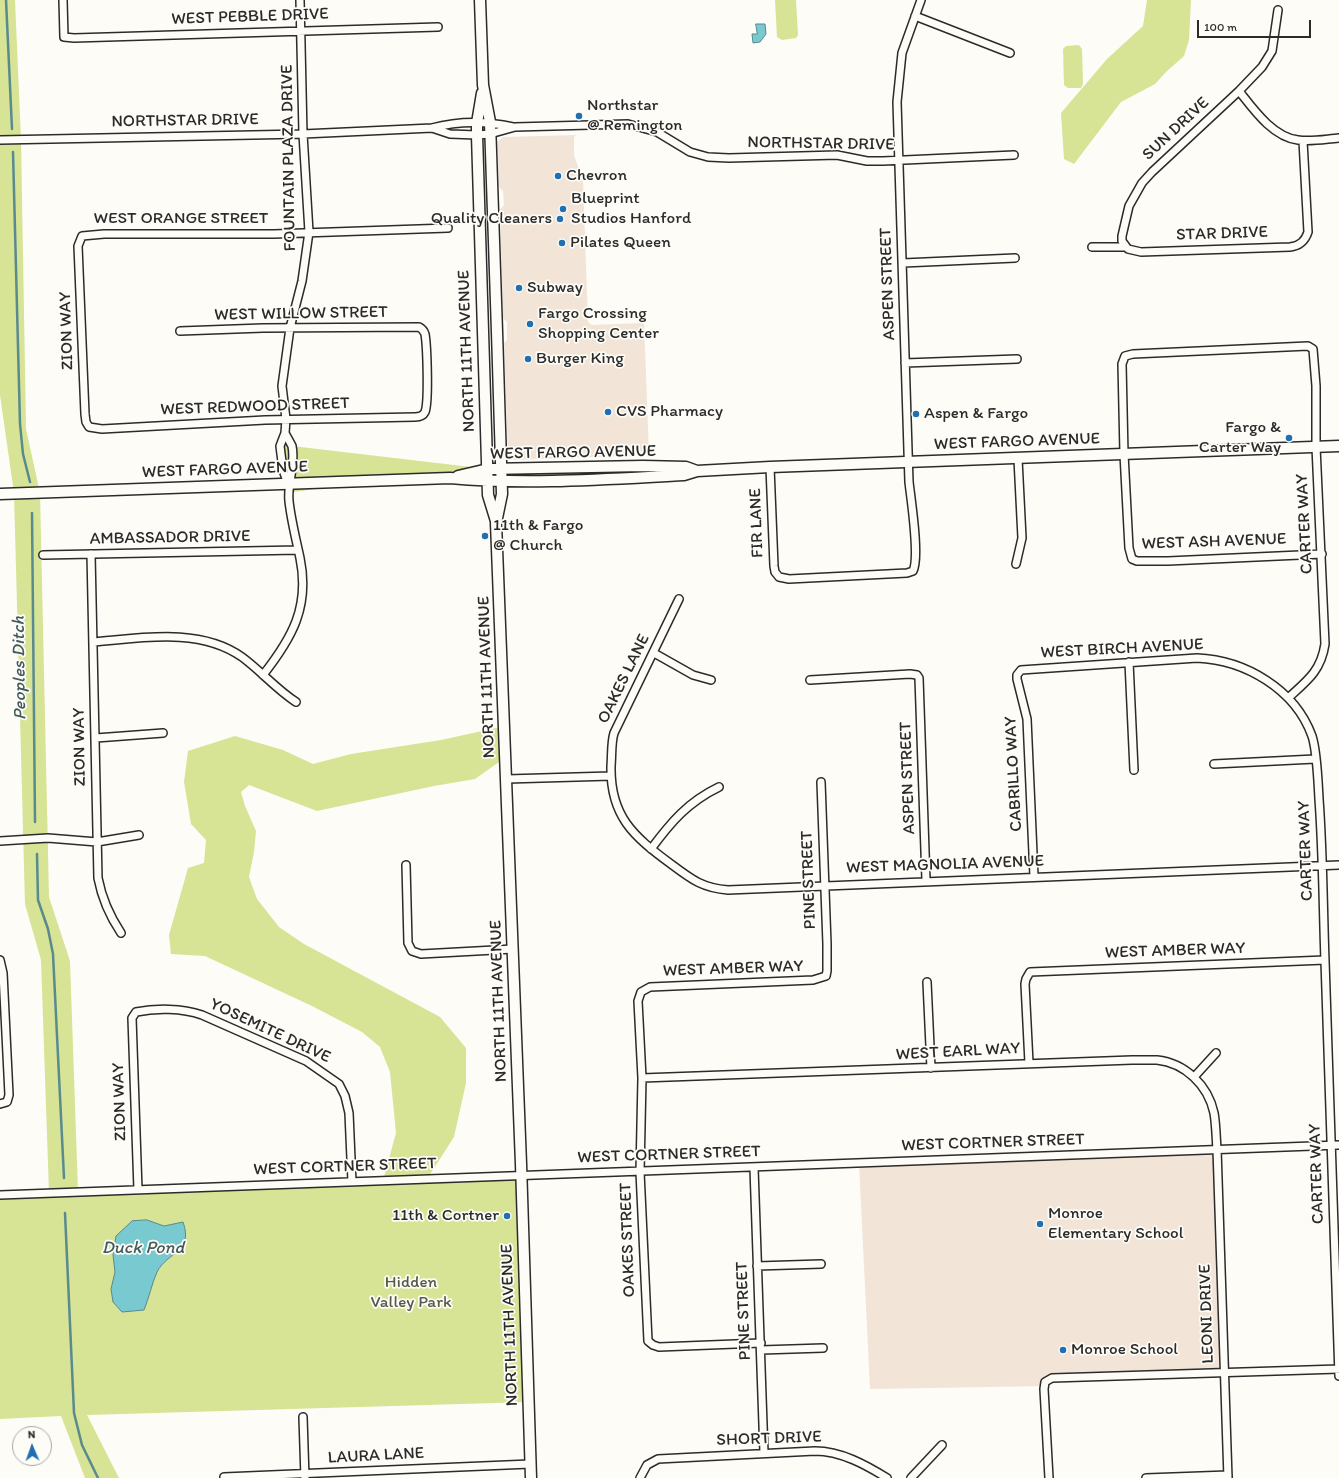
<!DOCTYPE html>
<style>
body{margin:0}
#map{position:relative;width:1339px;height:1478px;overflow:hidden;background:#fdfcf7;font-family:Itim,sans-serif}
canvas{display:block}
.north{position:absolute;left:12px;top:1426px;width:40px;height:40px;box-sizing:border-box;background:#fdfcf7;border:1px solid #a9a8a5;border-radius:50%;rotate:358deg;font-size:11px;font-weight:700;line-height:16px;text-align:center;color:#2b2b2b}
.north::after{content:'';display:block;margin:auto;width:14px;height:18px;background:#1f6fb2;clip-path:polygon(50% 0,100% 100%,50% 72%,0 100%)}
.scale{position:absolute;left:1197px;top:20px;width:114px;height:18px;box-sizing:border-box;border:2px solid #2b2b2b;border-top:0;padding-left:5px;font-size:12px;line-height:14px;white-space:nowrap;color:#2b2b2b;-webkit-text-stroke:3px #fdfcf7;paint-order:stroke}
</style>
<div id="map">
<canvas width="1339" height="1478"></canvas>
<div class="north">N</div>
<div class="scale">100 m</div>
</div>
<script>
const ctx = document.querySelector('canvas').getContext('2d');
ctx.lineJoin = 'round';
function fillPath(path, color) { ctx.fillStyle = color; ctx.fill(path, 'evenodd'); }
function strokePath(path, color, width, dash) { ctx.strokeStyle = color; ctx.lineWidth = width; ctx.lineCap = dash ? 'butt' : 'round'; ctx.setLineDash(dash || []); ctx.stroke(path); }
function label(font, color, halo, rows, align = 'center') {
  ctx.font = font + ' Itim,sans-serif'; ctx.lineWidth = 3.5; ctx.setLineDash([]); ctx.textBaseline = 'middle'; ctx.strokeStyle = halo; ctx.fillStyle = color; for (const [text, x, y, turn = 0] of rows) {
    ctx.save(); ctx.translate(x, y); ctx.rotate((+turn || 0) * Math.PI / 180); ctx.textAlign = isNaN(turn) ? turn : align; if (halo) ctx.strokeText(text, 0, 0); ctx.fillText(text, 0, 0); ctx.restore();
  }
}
const built = new Path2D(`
 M577,135L574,137V155L583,181L588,322L592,325L644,323L649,455L514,460L508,455L504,343L507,340V322L503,318L500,210L504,205L503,191L499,187L497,142L503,137Z
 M1217,1149L1223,1373L1057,1378L1044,1386L870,1389L859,1163Z`);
const green = new Path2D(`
 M0,0H15L21,140L26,429L40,493L49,897L70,961L78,1192L383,1181L396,1133L390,1072L380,1047L362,1032L312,1006L205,956L171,954L169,935L188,868L204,863L206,840L191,824L184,782L188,751L235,736L283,750L313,764L351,754L441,740L505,726L506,757L475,779L434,786L317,811L249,785L241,792L245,806L256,831L254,852L249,877L257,899L279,927L304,944L440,1017L466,1048V1083L454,1137L427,1179L522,1176L529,1402L87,1415L119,1478H85L61,1416L0,1419V1195L49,1193L41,960L25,904L14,493L0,395Z
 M775,0H796L798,35L796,38L782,40L777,37Z
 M1147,0H1191L1189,40L1184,56L1166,72L1155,84L1121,102L1074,164L1064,159L1061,113L1107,59L1143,26Z
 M1079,45L1082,49L1083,84L1081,88H1068L1064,85L1063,49L1066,46Z
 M285,433L292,446L488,469H501V482L340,485L288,493L289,502L284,494L280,446Z`);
const water = new Path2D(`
 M756,24H765L766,34L760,42L753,43L752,34H757Z
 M147,1220L164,1226L183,1222C194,1252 167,1252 157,1272C152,1283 149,1298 144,1310L122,1312L113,1302L111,1289L115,1272L113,1255L116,1236L132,1221Z`);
const stream = new Path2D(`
 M6,0L12,129
 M13,152L20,424L23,454L30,482
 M32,513L35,822
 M37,854L38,900L48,929L53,954L64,1178
 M65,1213L74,1413L82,1445L98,1478`);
const minor = new Path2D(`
 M63,0L64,37L74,38L438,27
 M1278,10L1272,51L1262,67L1239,91L1152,172L1142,183L1129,206L1122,236V241L1128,249L1141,252L1290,247C1300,246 1305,241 1308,232L1303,141
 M915,16L1010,53
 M1239,91C1254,110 1273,137 1298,140C1311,142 1326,139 1339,138
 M432,128C458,121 486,121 513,127
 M0,140L303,134L432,128L450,134L477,135L490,134L515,127L628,124L657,132L690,152L708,157L729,158L837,155L867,161H883L1014,155
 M1092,247H1126
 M903,263L1015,258
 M180,331L263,328L419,327C423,329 424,331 425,334C427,346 429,402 425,412C423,416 419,417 415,417L265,420L102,429L89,427L86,422L85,414L78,246L82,236L104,234H274L448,228
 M905,363L1017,359
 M770,467L774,566L775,572L779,577L789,579L907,573L913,571C920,557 911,500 909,482L897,102L902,53L921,0
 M288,484L283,470L280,446L285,433L286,419L282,386L290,328L302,281L309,232L303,134L300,0
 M91,554L98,878C102,899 109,915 121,933
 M43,555L298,550
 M1016,564L1022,538L1018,459
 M679,599L614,733C611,743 612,755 611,766C610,816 633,836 671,864C691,879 702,888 728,890L1339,865
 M93,642C141,638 200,627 242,657C261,671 276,689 296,702
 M654,653L693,675L711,680
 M1129,662L1134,770
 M263,675C292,638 310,607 300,558C296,539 291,520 289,501C287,483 296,465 292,446C290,442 287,437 285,433
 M810,680L910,674L917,675L919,678L926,880
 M1288,698C1307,681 1321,671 1325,644L1316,447V386L1313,349L1308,346L1133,354L1125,356L1122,364L1124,454L1129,548L1132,559L1137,561H1168L1322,554
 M96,738L163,733
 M1214,764L1315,759
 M507,779L611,776
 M0,841L48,838L97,842L139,835
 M651,849C671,822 688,802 719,787
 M406,865L408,943L412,951L421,954L513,949
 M1034,876L1027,719L1017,679V675L1021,670L1197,658C1245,660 1295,689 1312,736C1317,751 1318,781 1319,799C1323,853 1323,906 1325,961C1329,1099 1334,1237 1339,1376
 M0,960L3,973L9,1095L7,1102L0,1104
 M927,982L931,1068
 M1029,1063L1025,984L1026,979L1030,972L1325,960
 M1195,1076L1216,1053
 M642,1078L1132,1060C1140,1060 1148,1060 1157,1060C1185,1063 1208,1085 1214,1113C1216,1124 1216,1137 1217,1149L1228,1478
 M754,1168L764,1453
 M138,1190L132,1018L136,1012C156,1008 182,1008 202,1015L306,1061L339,1084L345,1096L349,1113L352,1182
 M0,1195L1339,1145
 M757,1266L821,1264
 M761,1343L659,1347L653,1345L648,1341L640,1172L642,1078L638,1001L641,992L650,987L813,980L826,976L827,971V944L821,782
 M761,1350L823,1348
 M303,1417L305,1478
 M224,1477L530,1464
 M640,1478L647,1465L658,1459L815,1451C841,1451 866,1465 887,1478
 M911,1478L942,1445
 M1049,1478L1044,1389L1045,1382L1052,1378L1339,1369
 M1146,1478L1228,1475`);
const secondary = new Path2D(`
 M480,0L483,85L490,122L497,332L502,494L496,523L521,1164L531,1478
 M482,93L477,123V135L488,495L496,521
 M458,476L488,469L643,466L686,467L697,471
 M0,494L450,478C528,485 606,479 684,475L697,471L770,467L1339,446`);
const markers = [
 [579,116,4,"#1f6fb2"],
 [558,176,4,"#1f6fb2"],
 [563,209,4,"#1f6fb2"],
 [560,219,4,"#1f6fb2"],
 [562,243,4,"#1f6fb2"],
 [519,288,4,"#1f6fb2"],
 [530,324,4,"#1f6fb2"],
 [528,359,4,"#1f6fb2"],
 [608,412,4,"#1f6fb2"],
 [916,414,4,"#1f6fb2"],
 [1289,438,4,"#1f6fb2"],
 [485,536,4,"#1f6fb2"],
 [507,1216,4,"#1f6fb2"],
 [1040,1224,4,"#1f6fb2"],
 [1063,1350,4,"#1f6fb2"]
];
const streetNames = [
 ["WEST PEBBLE DRIVE",250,17,-2],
 ["NORTHSTAR DRIVE",185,121,-1],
 ["SUN DRIVE",1176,129,-43],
 ["NORTHSTAR DRIVE",821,144,1],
 ["FOUNTAIN PLAZA DRIVE",289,158,-91],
 ["WEST ORANGE STREET",181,219],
 ["STAR DRIVE",1222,234,-2],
 ["ASPEN STREET",888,284,-92],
 ["WEST WILLOW STREET",301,314,-1],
 ["ZION WAY",67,331,-92],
 ["NORTH 11TH AVENUE",467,351,-92],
 ["WEST REDWOOD STREET",255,407,-2],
 ["WEST FARGO AVENUE",1017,442,-2],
 ["WEST FARGO AVENUE",573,453,-1],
 ["WEST FARGO AVENUE",225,470,-2],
 ["FIR LANE",757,523,-92],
 ["CARTER WAY",1305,524,-93],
 ["AMBASSADOR DRIVE",170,538,-1],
 ["WEST ASH AVENUE",1214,542,-2],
 ["WEST BIRCH AVENUE",1122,649,-3],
 ["NORTH 11TH AVENUE",487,677,-92],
 ["OAKES LANE",624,679,-64],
 ["ZION WAY",80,747,-91],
 ["CABRILLO WAY",1014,774,-93],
 ["ASPEN STREET",908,778,-92],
 ["CARTER WAY",1306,851,-92],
 ["WEST MAGNOLIA AVENUE",945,865,-2],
 ["PINE STREET",809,880,-92],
 ["WEST AMBER WAY",1175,951,-2],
 ["WEST AMBER WAY",733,969,-2],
 ["NORTH 11TH AVENUE",499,1001,-92],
 ["YOSEMITE DRIVE",270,1031,25],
 ["WEST EARL WAY",958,1052,-3],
 ["ZION WAY",120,1102,-92],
 ["WEST CORTNER STREET",993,1143,-2],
 ["WEST CORTNER STREET",669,1155,-2],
 ["WEST CORTNER STREET",345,1167,-2],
 ["CARTER WAY",1317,1174,-92],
 ["OAKES STREET",628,1240,-92],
 ["PINE STREET",744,1311,-92],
 ["LEONI DRIVE",1207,1314,-92],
 ["NORTH 11TH AVENUE",510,1325,-92],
 ["SHORT DRIVE",769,1439,-2],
 ["LAURA LANE",376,1456,-3]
];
const poiNames = [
 ["Northstar",587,106],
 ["@ Remington",587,126],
 ["Chevron",566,176],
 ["Blueprint",571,199],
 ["Studios Hanford",571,219],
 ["Quality Cleaners",552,219,"right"],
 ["Pilates Queen",570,243],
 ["Subway",527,288],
 ["Fargo Crossing",538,314],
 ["Shopping Center",538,334],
 ["Burger King",536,359],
 ["CVS Pharmacy",616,412],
 ["Aspen & Fargo",924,414],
 ["Fargo &",1281,428,"right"],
 ["Carter Way",1281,448,"right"],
 ["11th & Fargo",493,526],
 ["@ Church",493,546],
 ["Monroe",1048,1214],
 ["Elementary School",1048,1234],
 ["11th & Cortner",499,1216,"right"],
 ["Monroe School",1071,1350]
];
const parkNames = [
 ["Hidden",411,1283],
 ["Valley Park",411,1303]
];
const waterNames = [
 ["Peoples Ditch",20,668,-91],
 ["Duck Pond",143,1248]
];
fillPath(built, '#f2e4d6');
fillPath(green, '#d7e395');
fillPath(water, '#78c9d0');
strokePath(water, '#598a8e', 1);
strokePath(stream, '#598a8e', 2.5);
strokePath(minor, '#2b2b2b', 10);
strokePath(secondary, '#2b2b2b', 13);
strokePath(minor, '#fdfcf7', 7);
strokePath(secondary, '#fdfcf7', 10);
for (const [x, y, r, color] of markers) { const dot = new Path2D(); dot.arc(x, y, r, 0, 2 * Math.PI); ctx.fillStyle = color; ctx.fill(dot); strokePath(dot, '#fdfcf7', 1.5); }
label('17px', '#2b2b2b', '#fdfcf7', streetNames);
label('17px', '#2b2b2b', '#fdfcf7', poiNames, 'left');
label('17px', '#565946', '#fdfcf7', parkNames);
label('italic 18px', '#425a5d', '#fdfcf7', waterNames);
</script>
